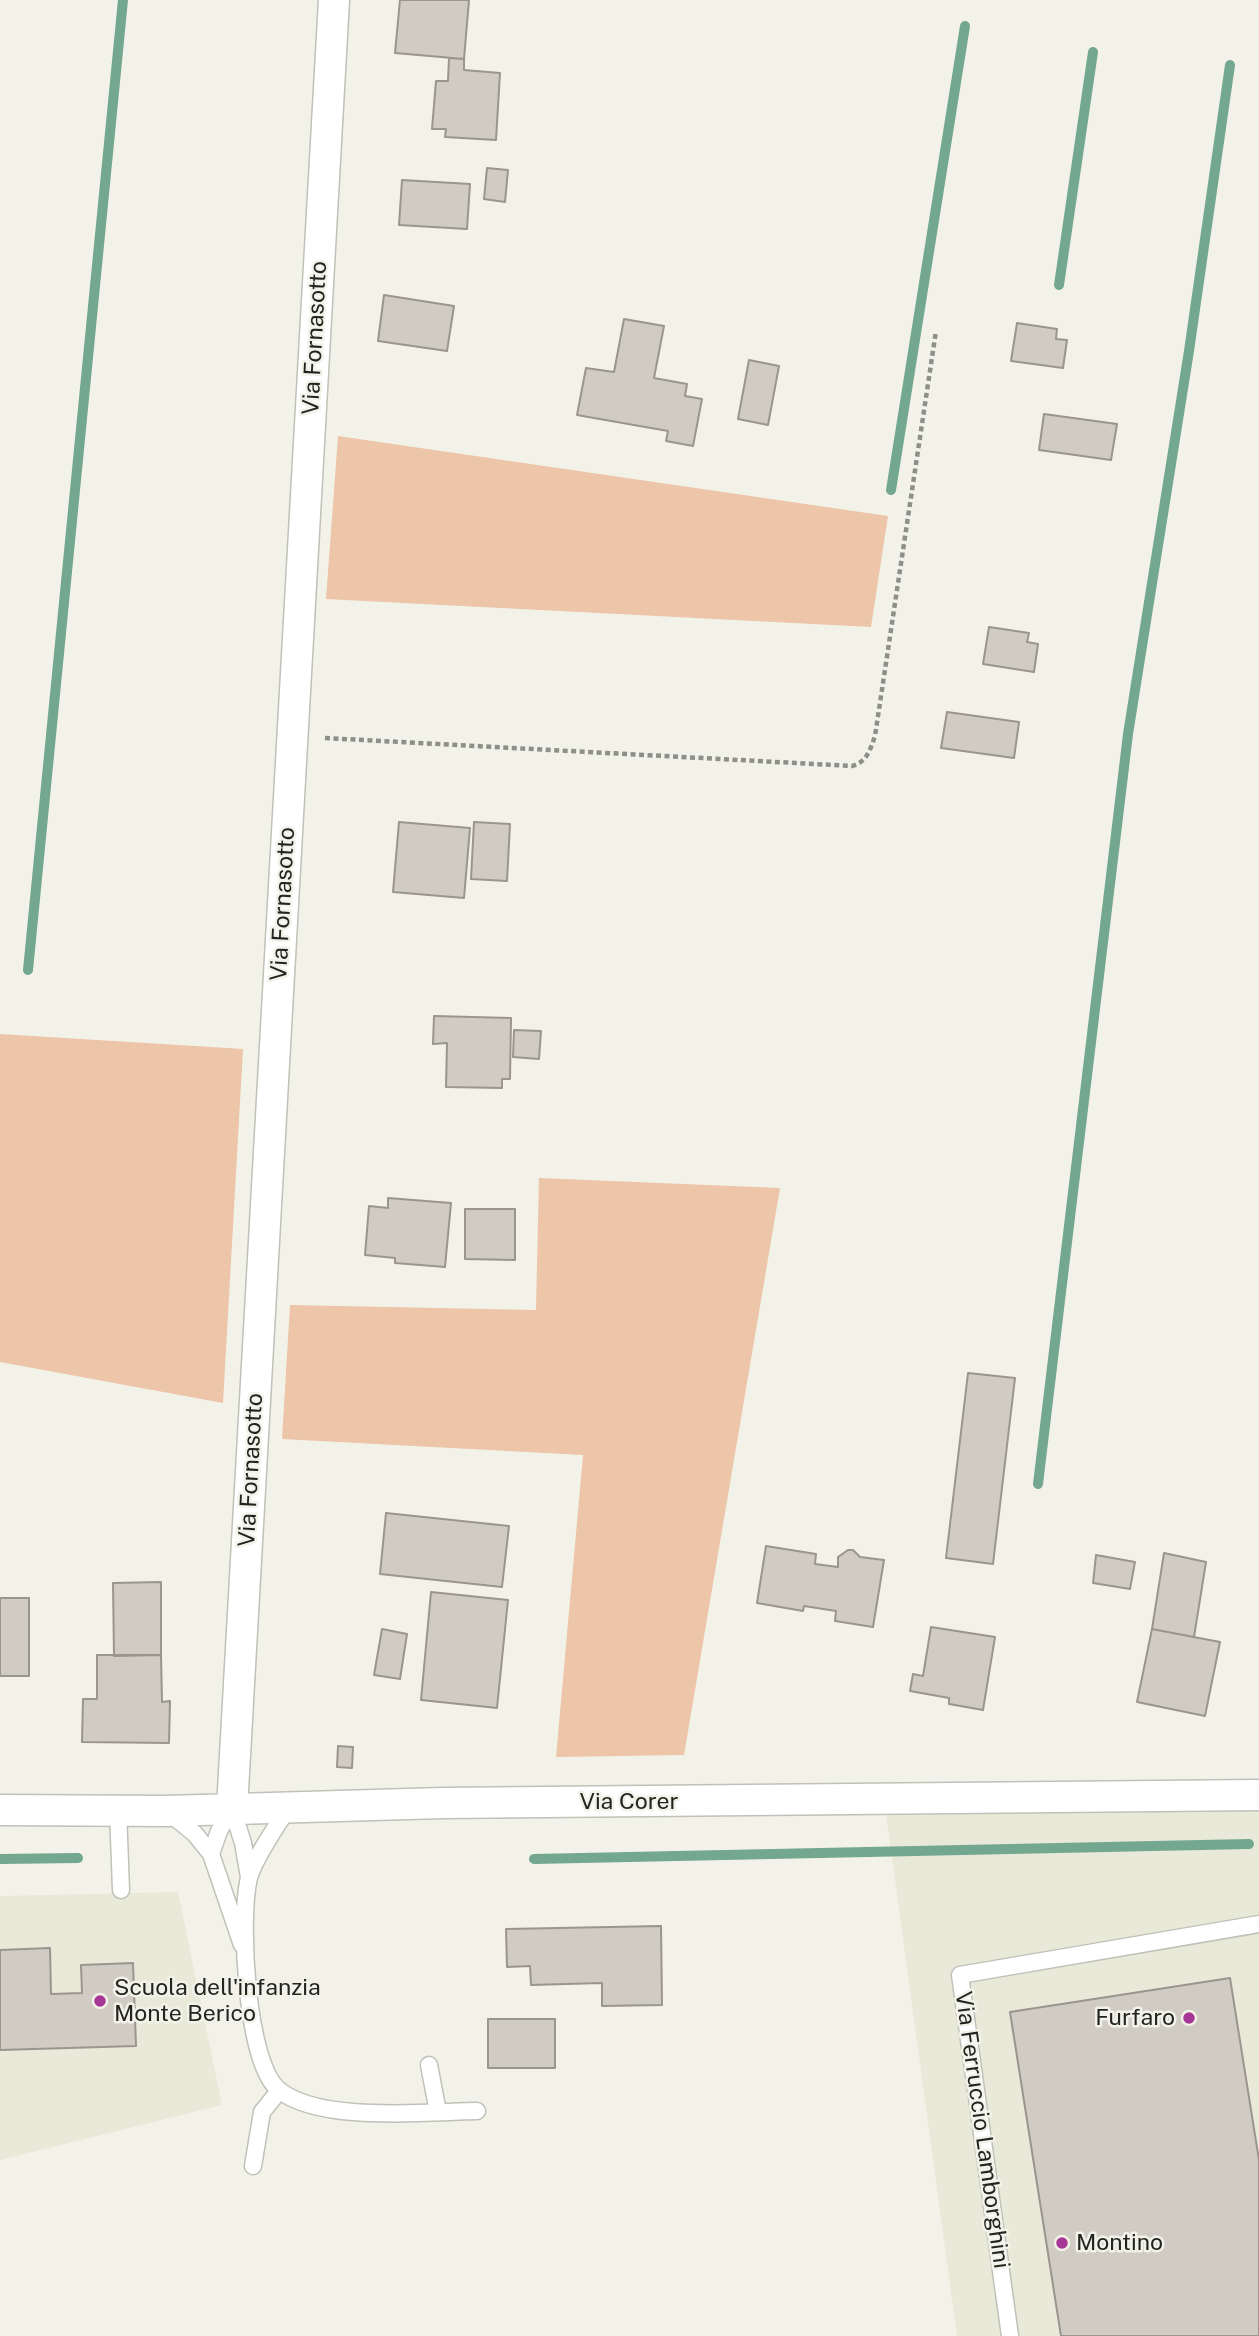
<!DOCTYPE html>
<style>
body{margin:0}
canvas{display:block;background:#f2f2e9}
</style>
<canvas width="1259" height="2336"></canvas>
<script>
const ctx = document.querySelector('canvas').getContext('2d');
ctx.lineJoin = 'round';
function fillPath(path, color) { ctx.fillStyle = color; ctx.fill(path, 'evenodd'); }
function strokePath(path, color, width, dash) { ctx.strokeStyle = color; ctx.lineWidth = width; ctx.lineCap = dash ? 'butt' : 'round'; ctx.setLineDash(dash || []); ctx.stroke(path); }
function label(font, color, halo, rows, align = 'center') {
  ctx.font = font + ' "Public Sans",sans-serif'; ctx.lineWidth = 5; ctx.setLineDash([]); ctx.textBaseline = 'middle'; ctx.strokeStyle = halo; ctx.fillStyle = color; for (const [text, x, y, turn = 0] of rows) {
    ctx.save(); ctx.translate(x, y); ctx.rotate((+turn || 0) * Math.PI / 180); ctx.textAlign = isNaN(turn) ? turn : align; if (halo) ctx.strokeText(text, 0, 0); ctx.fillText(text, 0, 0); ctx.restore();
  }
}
const built = new Path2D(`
 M1259,1795V2336H957L884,1799Z
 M178,1892L222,2105L0,2160V1896Z`);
const green = new Path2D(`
 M338,436L888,516L871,627L326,599Z
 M0,1034L243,1049L223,1403L0,1362Z
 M539,1178L780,1188L684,1755L556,1757L583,1455L282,1439L290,1305L536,1310Z`);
const stream = new Path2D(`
 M1059,285L1093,52
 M891,490L965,26
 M28,970L123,0
 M1038,1484L1128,734L1189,351L1230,65
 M0,1859L78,1858
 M534,1859L1249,1844`);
const building = new Path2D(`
 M400,0H469L464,59L395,53Z
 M449,58L464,59V70L500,73L496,140L445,137L446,129H432L436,81H448Z
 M487,168L508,170L505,202L484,199Z
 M402,180L470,184L467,229L399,225Z
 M384,295L454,306L447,351L378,341Z
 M624,319L664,326L654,378L687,384L685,396L702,399L693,446L666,441L668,431L577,415L586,368L614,372Z
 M1017,323L1057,329L1056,339L1067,340L1063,368L1011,361Z
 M749,360L779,366L768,425L738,419Z
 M1044,414L1117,424L1111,460L1039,450Z
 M989,627L1029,633L1027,642L1038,644L1034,672L983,664Z
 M947,712L1019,722L1014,758L941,748Z
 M399,822L470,828L464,898L393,892Z
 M474,822L510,824L507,881L471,879Z
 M434,1016L511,1018L510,1079H502V1088L446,1087L447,1043L433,1044Z
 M514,1030L541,1031L539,1059L513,1057Z
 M388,1198L451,1203L445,1267L395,1263V1258L365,1255L369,1206L388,1208Z
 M465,1209H515V1260L465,1259Z
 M968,1373L1015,1378L993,1564L946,1558Z
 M386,1513L509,1526L502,1587L380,1574Z
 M766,1546L816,1554L815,1564L838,1567V1557L848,1550H853L860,1557L884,1560L873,1627L835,1621L836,1611L804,1606L803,1611L757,1603Z
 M1164,1553L1206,1562L1194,1637L1152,1629Z
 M1096,1555L1135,1562L1130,1589L1093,1583Z
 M161,1582V1655L114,1656L113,1583Z
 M431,1592L508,1600L497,1708L421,1700Z
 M0,1598H29V1676H0Z
 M931,1627L995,1637L983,1710L949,1704V1698L910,1691L913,1674L923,1676Z
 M382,1629L407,1634L400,1679L374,1675Z
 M1152,1629L1220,1642L1205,1716L1137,1702Z
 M97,1655H161L162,1702L170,1701L169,1743L82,1742L83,1699H97Z
 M338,1746L353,1747L352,1768L337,1767Z
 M661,1926L662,2005L602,2006V1983L531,1985L530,1966L507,1967L506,1929Z
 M50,1948L51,1994L82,1993L81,1965L133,1963L136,2046L0,2050V1950Z
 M1230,1978L1259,2160V2336H1061L1010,2012Z
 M488,2019H555V2068H488Z`);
const path = new Path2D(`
 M325,738L852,766C867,762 870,750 875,736L936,331`);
const lane = new Path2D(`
 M232,1808L243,1843L249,1877
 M288,1808C277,1826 254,1858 249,1878C239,1918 246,2064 279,2090C319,2123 426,2112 477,2111
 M118,1810L121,1890
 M168,1812L195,1834L211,1854L242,1945
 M211,1854L219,1831L232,1808
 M429,2065L438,2112
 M253,2166L262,2112L279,2091
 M1010,2336L960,1975L1259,1924`);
const street = new Path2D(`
 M232,1808L334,0
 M0,1810L166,1811L443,1803L1259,1795`);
const markers = [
 [100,2001,7,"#a63795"],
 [1189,2018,7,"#a63795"],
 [1062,2243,7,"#a63795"]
];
const streetNames = [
 ["Via Fornasotto",315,338,-87],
 ["Via Fornasotto",283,904,-87],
 ["Via Fornasotto",251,1470,-87],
 ["Via Corer",629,1802],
 ["Via Ferruccio Lamborghini",982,2130,82]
];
const poiNames = [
 ["Scuola dell'infanzia",114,1988],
 ["Monte Berico",114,2014],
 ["Furfaro",1175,2018,"right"],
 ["Montino",1076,2243]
];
fillPath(built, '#e8e9d8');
fillPath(green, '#edc5a9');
strokePath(stream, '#74a78f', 10);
fillPath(building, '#d0ccc4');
strokePath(building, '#9a958e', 2);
strokePath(lane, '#c0c1b8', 19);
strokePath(street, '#c0c1b8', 33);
strokePath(path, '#8f8f89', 4.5, [5, 3.5]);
strokePath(lane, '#fff', 16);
strokePath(street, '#fff', 30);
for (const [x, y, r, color] of markers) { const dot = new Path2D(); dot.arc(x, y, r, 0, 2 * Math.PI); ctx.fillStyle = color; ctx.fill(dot); strokePath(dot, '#f2f2e9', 2.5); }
label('23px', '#232420', '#f2f2e9', streetNames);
label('23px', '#232420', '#f2f2e9', poiNames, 'left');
</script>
